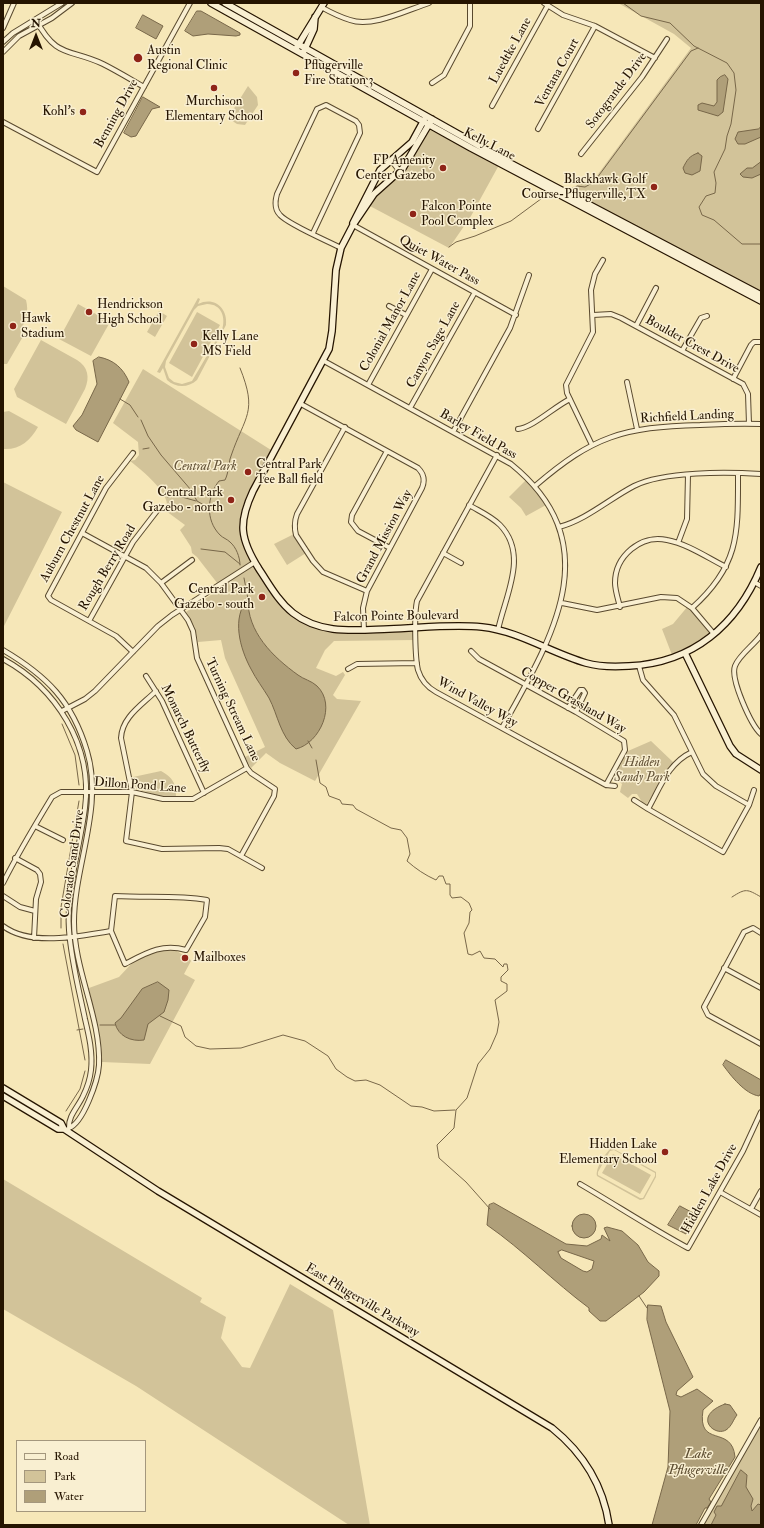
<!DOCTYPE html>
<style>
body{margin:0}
#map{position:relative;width:764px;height:1528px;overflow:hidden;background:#f6e7b8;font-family:"IM FELL Double Pica",serif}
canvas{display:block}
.frame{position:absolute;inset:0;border:4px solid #251400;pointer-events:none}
.legend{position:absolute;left:16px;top:1440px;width:130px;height:72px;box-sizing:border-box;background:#f9efd1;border:1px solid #a4977d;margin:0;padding:5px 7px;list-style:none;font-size:12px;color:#251400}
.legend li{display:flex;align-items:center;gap:8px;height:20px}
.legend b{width:20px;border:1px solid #a4977d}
.north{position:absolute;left:16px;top:16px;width:40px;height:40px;-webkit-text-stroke:3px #f9efd1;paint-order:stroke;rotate:0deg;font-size:11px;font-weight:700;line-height:16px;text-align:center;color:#251400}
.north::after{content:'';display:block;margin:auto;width:14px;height:18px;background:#251400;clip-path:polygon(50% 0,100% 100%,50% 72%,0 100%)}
</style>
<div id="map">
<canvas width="764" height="1528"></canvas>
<div class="frame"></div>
<ul class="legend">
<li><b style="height:5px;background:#f9efd1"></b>Road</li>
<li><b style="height:11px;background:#d2c399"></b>Park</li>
<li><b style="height:11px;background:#af9f79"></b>Water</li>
</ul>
<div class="north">N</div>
</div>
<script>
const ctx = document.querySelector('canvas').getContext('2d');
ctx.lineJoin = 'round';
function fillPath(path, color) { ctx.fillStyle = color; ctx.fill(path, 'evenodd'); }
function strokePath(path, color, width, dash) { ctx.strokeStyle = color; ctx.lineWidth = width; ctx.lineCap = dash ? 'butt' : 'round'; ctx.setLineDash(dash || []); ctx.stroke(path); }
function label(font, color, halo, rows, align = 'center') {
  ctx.font = font + ' "IM FELL Double Pica",serif'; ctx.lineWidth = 3; ctx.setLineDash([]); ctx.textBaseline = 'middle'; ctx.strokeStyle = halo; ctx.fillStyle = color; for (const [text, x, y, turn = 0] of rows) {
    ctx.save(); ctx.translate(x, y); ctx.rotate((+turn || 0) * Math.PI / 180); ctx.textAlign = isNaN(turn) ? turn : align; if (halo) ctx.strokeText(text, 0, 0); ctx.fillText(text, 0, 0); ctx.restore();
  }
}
const green = new Path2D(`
 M618,3H761V295L566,190L596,177L691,48L674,34Z
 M248,86L257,97L258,105L245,125L237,124L228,118Z
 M430,130L499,165L471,216L449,248L368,205L409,164Z
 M3,286L26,300C29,312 26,319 21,330L25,333L7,364H3Z
 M198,298L200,299L198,304C214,296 228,308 226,325L197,380C188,388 176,388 167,380L163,368L160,373L157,372ZM207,304C222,304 226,318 222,330L192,381L182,384L174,382L169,378L165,367L166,361L194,310L198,306Z
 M78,304L110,322L91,356L59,339Z
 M159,311L167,316L155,337L147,332Z
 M197,312L220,325L192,377L169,363Z
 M41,340L77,360C88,367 90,377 85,389L66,424L17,397L14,389Z
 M143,369L271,450C261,469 246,491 241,513C236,534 246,555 258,572C266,585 273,598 284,609C319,642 367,633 411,631L415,633V640L334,641L325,650L316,668L336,676L343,672L345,675L333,695L337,699L361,701L315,781L280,763L266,753L251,768L245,757L265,747L225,658L221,640L198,642L195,627L186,612L221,588L197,557L192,553L191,547L180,530L185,525L166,511C174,495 141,470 130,461L135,460L139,455L138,442L113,423Z
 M9,411L38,427C30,441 20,450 3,449V412Z
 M526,480L538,492V495L546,505L526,516L521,508L509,497Z
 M3,482L62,512L3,628Z
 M294,534L306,553L287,565L274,544Z
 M688,606L709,631V634L690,647L672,655L662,629L673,624Z
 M651,741L673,762L646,805L642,802L637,794H632L628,798L620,792L622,784L614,776L628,751Z
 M161,771C173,778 176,783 176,797L173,796L163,797L134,788L133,777Z
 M166,950L177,951L183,955L188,956L191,961L184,974L195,980L150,1064L102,1062L89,988L119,977L133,962L153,953Z
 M612,1148L656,1172V1177L644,1199L640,1200L597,1176C595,1169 606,1151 612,1148ZM614,1150L655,1173V1176L643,1198H640L598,1175V1172L610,1151Z
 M613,1154L651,1175L640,1194L602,1173Z
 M3,1179L202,1298L200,1302L226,1317L221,1338L242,1367L250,1368L290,1284L333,1310L370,1525H349L136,1386L3,1309Z
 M761,1424V1525H704V1524Z`);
const water = new Path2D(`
 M197,11H201L240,33V35L236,36L208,34L193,36L185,31Z
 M143,15L163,26L156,39L136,28Z
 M725,75L728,79L723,112L718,116L698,110V105L702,103L714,106L717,102V80L720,77Z
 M143,97L160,107L152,109L136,136L131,137L124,133Z
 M761,127V137L745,144H738L735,139L738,132L758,129Z
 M698,153L702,156L700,171L692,175L685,173L683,168C687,160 689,156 698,153Z
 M761,162V174L752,178L743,177L740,174L747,168H752Z
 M99,357C114,360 123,368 129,382L98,442L76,430L73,426L82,415L97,384L93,361Z
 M248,599C247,632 273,657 298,675C303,679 312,681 317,686C337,705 320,743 296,749C280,736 278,715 269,698C263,688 256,679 251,669C240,649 231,617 248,599Z
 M158,982L169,990L168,1000L164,1012L148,1024L144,1040C131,1042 118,1036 115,1023L121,1018L142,989Z
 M726,1060L761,1080V1093L759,1096C745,1094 731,1076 723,1065Z
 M494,1203L566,1244L587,1246L601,1239L602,1235L610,1241L604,1228L607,1227L622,1231L638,1245L648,1262L659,1271V1276L644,1292L606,1321H600L589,1311V1308C554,1282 523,1250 487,1225L489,1205ZM562,1250L594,1261L592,1269L587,1272L583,1271L561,1258L558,1252Z
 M680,1206L695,1214L686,1234L668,1225Z
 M572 1226a12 12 0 1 1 24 0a12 12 0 1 1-24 0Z
 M648,1305L661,1306L666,1322L693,1377L677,1391L676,1395L681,1397L697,1389L713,1401L703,1410C697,1449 732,1424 735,1457L709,1499L711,1502L707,1508H705L696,1525H652L668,1467L670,1411L647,1320Z
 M725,1404L730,1405L737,1415C733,1420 732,1426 726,1430C714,1437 692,1416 725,1404Z
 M741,1470L747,1475L746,1487L753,1499L751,1506L752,1511L758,1504L761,1505V1525H711L716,1515L714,1512L717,1506H721Z`);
const stream = new Path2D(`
 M623,3L641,16L670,23L694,46L727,63L734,73L736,90L731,124L727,136L725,149L714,172L716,183L715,193L706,196L699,207L702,215L714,220L742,244H761
 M571,191L577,186L585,187L594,182L691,51L698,48
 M449,247L456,242L475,236L511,221L549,193
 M240,368C258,413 245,415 231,456C228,464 229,472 225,480L219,481C207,496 205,520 220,535C223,538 227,539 230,542C236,547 240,557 240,565
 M120,399L130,405L138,417
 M141,420L148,436L161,455L191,490L197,501L209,508
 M143,449L149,448
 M175,495L196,501
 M168,497L172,496
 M201,549L225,552L240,564
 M244,578L248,599
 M62,724L75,755L79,785
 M308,741L312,748
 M316,760L320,783L326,787L329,796L340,800L342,804L353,805L356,809L391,828L401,830L407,838L410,854L407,861C416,869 425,875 436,880L439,876H443L446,884H450V895L452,898L461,897L469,903L472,910L470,912L469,923L464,933L468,954L472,955L480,951L484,958L495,959L503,967L504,964H507L508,970L501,977V981L507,984V991L495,1000L499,1022L497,1033L490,1049L478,1064L467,1098L456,1110L454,1128L437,1145L439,1158L466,1182L490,1209
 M732,897C746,888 747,889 761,897
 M61,928V907L79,801
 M63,944L85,1060
 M160,1016L181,1026L185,1037L196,1046L210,1049L241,1048L283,1035L305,1041L328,1056L336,1069L347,1077L355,1081L366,1080L380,1085L411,1106L422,1107L434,1111L455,1110
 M100,1025H115
 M77,1030L83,1029
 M66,1111L80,1089L85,1071
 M639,1296L647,1308`);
const street = new Path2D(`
 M544,3L563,15L595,26L655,58
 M321,7C330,12 340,17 350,20C372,28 407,10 429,3
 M36,20C57,59 69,48 103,64C117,71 130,79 144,87
 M3,28L14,3
 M3,42L13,33L62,3
 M3,52L19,36L52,18L72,3
 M432,83L444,75L470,26V3
 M492,106L548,5
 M3,122L97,172L190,3
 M538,129L595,26
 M581,154L642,77L667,39
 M391,160L400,172
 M353,225L516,315
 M313,233L360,133L359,125L356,121L326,105L317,109L277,194C275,201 274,209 280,215C289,225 328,241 341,248
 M389,306L406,315
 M593,315L611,314L621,318L743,384L748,394L749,424
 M636,326L656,288
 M682,351L701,318L707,316
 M324,361L511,464C611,545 551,639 502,728
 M733,379L751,345L754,342H761
 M627,382L637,429
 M368,385L432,269
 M301,404L418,468C424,474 425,481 422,488L367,591L363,608L364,630
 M410,408L475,292
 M345,427L297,514C294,522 294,527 296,535L313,561L323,572L367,591
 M518,429C532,428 554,407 570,399
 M453,432L510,328L529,275
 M592,445L567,393L566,385L593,332L591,290L595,274L603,260
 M387,451L352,515L351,522L358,531L390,548
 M133,453L106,488L48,596L51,600L116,636L133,652
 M497,455L417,601C414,614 415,658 418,670C421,680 427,687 436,692L606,785L615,786
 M535,486C593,436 623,427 700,425C720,424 741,423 761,424
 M469,505C479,511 491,516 500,525C529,555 505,596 498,630
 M559,527C586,520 609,499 634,486C664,471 727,472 761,474
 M82,533L146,568L161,583L188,620L193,631L197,658L247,768L251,773L275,789L274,796L241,856
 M678,543L687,519L688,475
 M443,553L461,563
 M754,582L761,586
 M161,583L192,560
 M562,603L597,610L661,597L677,598L692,608L714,634
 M620,607C618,599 615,590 615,583C615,556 641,534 667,540C688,544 708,558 726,567
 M692,608C740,565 738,533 738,473
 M89,621L133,542L160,507
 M761,635C754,645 739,655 735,666C730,679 751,725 761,734
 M3,650C47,676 72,701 87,751C104,807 74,866 74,922C74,970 101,1018 99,1065C98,1081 83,1123 69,1128C68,1116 78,1107 83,1096C87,1088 90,1079 91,1070C93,1053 89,1036 85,1019C79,990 71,960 69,930C66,889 80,848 85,808C93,745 56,688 3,659
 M471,651L479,659L576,712L624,741L625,750L606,785
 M639,666L643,680L674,715L703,774L716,786L749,805
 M348,669L357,664L417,663
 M146,676L162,701L204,793
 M156,691C142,705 122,717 121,738L132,792L126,841L162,849L219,848L228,849L262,868
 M568,708L580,690H583L585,693L576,712
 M62,711L85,699L95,691L158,626L172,615L255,562
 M634,800L648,809L723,852L749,805L754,790
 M648,809C660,788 668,763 692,752
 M35,826L63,840
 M15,858L37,870L40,874L41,882L36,899L34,938
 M3,883C18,853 35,825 52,797L61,792H132L163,799H193L247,768
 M3,896L20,907L35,911
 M115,896C146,898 177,895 207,900L205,917L186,950C162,943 146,953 125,964L111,931Z
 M3,926C31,947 79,936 111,931
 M761,933L753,928L744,932L704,1007L708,1015L761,1044
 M724,968L761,988
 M580,1184C616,1205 651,1228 688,1248L743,1151L761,1112
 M720,1192L761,1215
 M751,1209L761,1191
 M701,1525L761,1420`);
const secondary = new Path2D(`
 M211,3L471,148L761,301
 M225,3L508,162L761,295
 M297,47L324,3
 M304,51L314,29L315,17
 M432,119L403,168L374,194L353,225L341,248L336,270L332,331L329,349L253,491C238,523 240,539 259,569C269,584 278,601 293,613C321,635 356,630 389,629C420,628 452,624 482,627C519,631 551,653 586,663C600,667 614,667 629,666C693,663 737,625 761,567
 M353,223L380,170L412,142L424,120
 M685,653L730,746L736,754L761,770
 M3,1088L61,1123L64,1129H58L3,1096
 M64,1129L158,1191L552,1428C583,1453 603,1484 609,1525`);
const markers = [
 [138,58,5,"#8f2418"],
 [296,73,4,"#8f2418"],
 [214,88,4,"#8f2418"],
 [83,112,4,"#8f2418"],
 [443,168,4,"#8f2418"],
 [654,187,4,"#8f2418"],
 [413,214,4,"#8f2418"],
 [89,312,4,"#8f2418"],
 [13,326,4,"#8f2418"],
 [194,344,4,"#8f2418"],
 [248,472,4,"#8f2418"],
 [231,500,4,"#8f2418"],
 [262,597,4,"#8f2418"],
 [185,958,4,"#8f2418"],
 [665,1152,4,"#8f2418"]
];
const poiNames = [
 ["Austin",147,51],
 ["Regional Clinic",147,66],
 ["Pflugerville",304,66],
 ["Fire Station 3",304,81],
 ["Murchison",214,102,"center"],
 ["Elementary School",214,117,"center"],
 ["Kohl's",75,112,"right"],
 ["FP Amenity",435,161,"right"],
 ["Center Gazebo",435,176,"right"],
 ["Blackhawk Golf",646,180,"right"],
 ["Course-Pflugerville,TX",646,195,"right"],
 ["Falcon Pointe",421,207],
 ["Pool Complex",421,222],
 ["Hendrickson",97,305],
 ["High School",97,320],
 ["Hawk",21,319],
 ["Stadium",21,334],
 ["Kelly Lane",202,337],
 ["MS Field",202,352],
 ["Central Park",256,465],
 ["Tee Ball field",256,480],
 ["Central Park",223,493,"right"],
 ["Gazebo - north",223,508,"right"],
 ["Central Park",254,590,"right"],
 ["Gazebo - south",254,605,"right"],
 ["Mailboxes",193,958],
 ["Hidden Lake",657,1145,"right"],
 ["Elementary School",657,1160,"right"]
];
const streetNames = [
 ["Luedtke Lane",511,51,-61],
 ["Ventana Court",558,73,-61],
 ["Sotogrande Drive",617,91,-53],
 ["Benning Drive",117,114,-61],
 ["Kelly Lane",489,145,27],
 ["Quiet Water Pass",439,261,29],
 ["Colonial Manor Lane",391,322,-61],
 ["Canyon Sage Lane",434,345,-61],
 ["Boulder Crest Drive",692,345,29],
 ["Richfield Landing",687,417,-3],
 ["Barley Field Pass",478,435,30],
 ["Auburn Chestnut Lane",73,529,-61],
 ["Grand Mission Way",385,537,-62],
 ["Rough Berry Road",108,568,-59],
 ["Falcon Pointe Boulevard",396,617,-1],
 ["Copper Grassland Way",573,701,30],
 ["Wind Valley Way",477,703,29],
 ["Turning Stream Lane",232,710,65],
 ["Monarch Butterfly",185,729,64],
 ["Dillon Pond Lane",140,786,4],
 ["Colorado Sand Drive",73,864,-82],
 ["Hidden Lake Drive",710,1189,-61],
 ["East Pflugerville Parkway",362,1301,31]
];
const parkNames = [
 ["Central Park",205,467],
 ["Hidden",642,763],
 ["Sandy Park",642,778]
];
const waterNames = [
 ["Lake",698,1455],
 ["Pflugerville",698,1471]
];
fillPath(green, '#d2c399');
fillPath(water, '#af9f79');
strokePath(water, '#786749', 1);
strokePath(stream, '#786749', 1);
strokePath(street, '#59492e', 6);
strokePath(secondary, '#251400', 8);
strokePath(street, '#f9efd1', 4);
strokePath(secondary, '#f9efd1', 5.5);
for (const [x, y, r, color] of markers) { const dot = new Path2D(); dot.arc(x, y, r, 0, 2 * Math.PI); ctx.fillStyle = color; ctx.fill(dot); strokePath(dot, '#f9efd1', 1.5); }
label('13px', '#251400', '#f9efd1', poiNames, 'left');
label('13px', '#251400', '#f9efd1', streetNames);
label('italic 13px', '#625136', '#f9efd1', parkNames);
label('italic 14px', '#5c4c30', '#f9efd1', waterNames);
</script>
